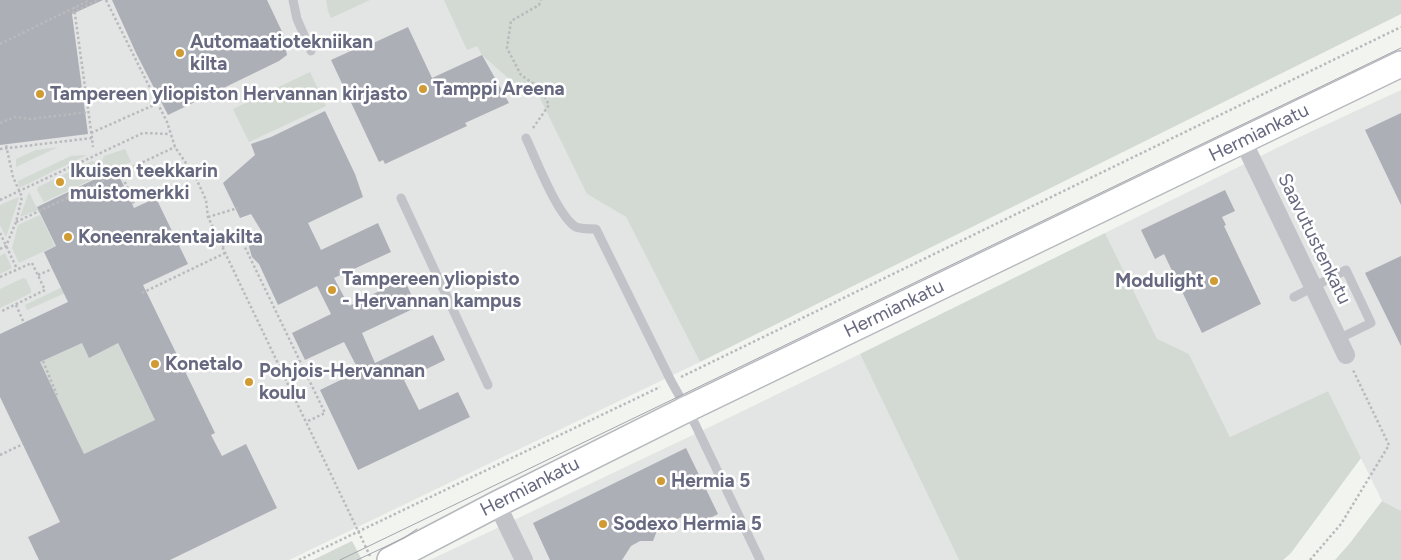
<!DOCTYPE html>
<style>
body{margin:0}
canvas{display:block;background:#f2f4f0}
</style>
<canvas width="1401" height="560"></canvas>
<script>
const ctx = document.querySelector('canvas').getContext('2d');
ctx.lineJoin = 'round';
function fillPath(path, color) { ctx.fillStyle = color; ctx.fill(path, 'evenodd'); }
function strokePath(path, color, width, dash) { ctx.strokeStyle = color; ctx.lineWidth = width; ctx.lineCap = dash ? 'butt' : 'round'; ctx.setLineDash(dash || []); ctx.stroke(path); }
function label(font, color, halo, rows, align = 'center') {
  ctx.font = font + ' Figtree,sans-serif'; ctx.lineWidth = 5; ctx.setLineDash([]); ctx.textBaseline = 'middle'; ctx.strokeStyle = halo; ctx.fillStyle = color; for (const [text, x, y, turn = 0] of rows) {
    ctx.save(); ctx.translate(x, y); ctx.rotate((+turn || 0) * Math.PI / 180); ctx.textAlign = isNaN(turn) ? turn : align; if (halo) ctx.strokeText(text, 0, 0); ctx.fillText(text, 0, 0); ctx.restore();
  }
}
const built = new Path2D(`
 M0,0H750L587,194L626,217L700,362L289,560H0Z
 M1401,90V511L1382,501L1328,391L1230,437L1189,354L1157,340L1105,233L1291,141Z
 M860,354L959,560H430L716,424Z`);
const green = new Path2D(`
 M326,0H370L331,18L328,11Z
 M444,0H1401V14L700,362L626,217L587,194L540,98L513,82L482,55L477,46L467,50Z
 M310,72L326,106L249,142L233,109Z
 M58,147L16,167V159L36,150Z
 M125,149L131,162L108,172L104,169L102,161L104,156Z
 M87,155L19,188L18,181L71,156Z
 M92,161L95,162L101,175L44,202L37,190L38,187Z
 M29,192L38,210L20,217Z
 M18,197L19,198L6,237L0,225V205Z
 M40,215L55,246L19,263L12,248L18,225Z
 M1105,233L1157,339L1189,354L1230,437L1328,391L1361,458L1291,553L1283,560H959L860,354Z
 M5,253L12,268L0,274V256Z
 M23,278L26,279L31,290V293L0,308V289Z
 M71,283L74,289L27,310L25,305Z
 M119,325L118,344L148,406L164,416L77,457L79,443L47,377L32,366Z
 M1382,501L1401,511V560H1335L1350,543Z
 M352,541L362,560H313Z`);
const building = new Path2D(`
 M0,0H103L72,14L88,134L0,145Z
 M112,0H267L286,40L284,42L287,55L279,61L168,115L136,53Z
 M408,27L432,78L482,55L509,103L465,123L467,126L385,164L383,160L379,162L331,60L355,49L356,51Z
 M325,111L355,174L363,197L308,223L321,250L378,223L391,252L334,278L349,306L404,279L417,307L362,333L375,363L433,335L445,360L404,380L419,410L458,392L470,417L358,470L320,390L359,371L344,342L305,360L292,333L331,314L317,286L278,305L259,264L252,257L249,247L250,241L262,232L251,214L240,218L223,183L255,155L251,144L271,137Z
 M1401,113V205L1365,130Z
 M116,169L134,208L156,198L188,264L143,285L215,433L211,435L222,456L246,444L277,508L170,560H39L28,537L60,522L0,397V334L68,302L44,252L56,246L37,207ZM82,343L89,358L118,343L155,420L84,454L40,362Z
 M1225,190L1235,211L1222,217L1226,225L1224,226L1261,304L1202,333L1164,254L1155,259L1141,230Z
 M1401,256V346L1365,273Z
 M686,448L718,514L696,525L690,513L658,528L653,541H640L631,546L622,560H550L533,523Z`);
const path = new Path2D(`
 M106,0L167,122L175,147L196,178L206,200L208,217L370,556
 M74,7L92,138
 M342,34L349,51
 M0,44L90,0
 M0,123L15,117L31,119L88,112
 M533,128L549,105L541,89L521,75L507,48L511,21L539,5L541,0
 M91,133L156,104
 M0,149L92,138L93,147
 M120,173L133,198L141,195L142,198
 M0,200L143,133L170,134
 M132,203L142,198
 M208,217L238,208
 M16,222L175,147
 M0,233L17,269
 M222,247L241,239L325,413L306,422
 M0,249L6,246L16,222L22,197L13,177L6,145
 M38,275L52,269
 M0,277L32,263L45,290L0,312
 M142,293L225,253
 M16,305L24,323
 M43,361L57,395
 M681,377L1401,27
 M0,455L23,444
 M299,560L660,387
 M1310,560L1341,524L1389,445L1353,370`);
const lane = new Path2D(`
 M293,0L297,19L311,51
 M526,138C535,157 558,217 576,227C581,229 590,229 596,229L671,381L695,424L760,560
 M401,198L488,385
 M1294,297L1346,270L1371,323L1338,339`);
const street = new Path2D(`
 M1243,141L1346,355
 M497,504L524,560`);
const secondary = new Path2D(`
 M390,560L497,504L687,409L1401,64`);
const tram = new Path2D(`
 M340,560L1401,48
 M357,560L404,538L417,529`);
const pathBridge = new Path2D(`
 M72,13L98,0`);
const markers = [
 [180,53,5,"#d19b33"],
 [423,89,5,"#d19b33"],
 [40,94,5,"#d19b33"],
 [60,182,5,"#d19b33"],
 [68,237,5,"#d19b33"],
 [1214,281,5,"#d19b33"],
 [332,290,5,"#d19b33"],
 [155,364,5,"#d19b33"],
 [249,382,5,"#d19b33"],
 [661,481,5,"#d19b33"],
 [603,524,5,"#d19b33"]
];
const poiNames = [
 ["Automaatiotekniikan",190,42],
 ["kilta",190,64],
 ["Tamppi Areena",433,89],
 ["Tampereen yliopiston Hervannan kirjasto",50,94],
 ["Ikuisen teekkarin",70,171],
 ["muistomerkki",70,193],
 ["Koneenrakentajakilta",78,237],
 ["Tampereen yliopisto",342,279],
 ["- Hervannan kampus",342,301],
 ["Modulight",1204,281,"right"],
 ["Konetalo",165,364],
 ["Pohjois-Hervannan",259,371],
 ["koulu",259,393],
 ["Hermia 5",671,481],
 ["Sodexo Hermia 5",613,524]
];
const streetNames = [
 ["Hermiankatu",1259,133,-26],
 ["Saavutustenkatu",1314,239,64],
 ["Hermiankatu",894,309,-26],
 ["Hermiankatu",530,487,-27]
];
fillPath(built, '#e3e4e4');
fillPath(green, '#d2dad3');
fillPath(building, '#adafb7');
strokePath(secondary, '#b7b7be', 28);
strokePath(path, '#b9babd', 2.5, [2.5, 2.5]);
strokePath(lane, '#c2c3c8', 9);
strokePath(street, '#c2c3c8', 18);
strokePath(secondary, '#fff', 25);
strokePath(tram, '#a3a4ac', 1);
strokePath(pathBridge, '#b9babd', 2.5, [2.5, 2.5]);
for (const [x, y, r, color] of markers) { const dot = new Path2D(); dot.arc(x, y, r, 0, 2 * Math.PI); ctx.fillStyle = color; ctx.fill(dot); strokePath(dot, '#fff', 2); }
label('bold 19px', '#66697f', '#fff', poiNames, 'left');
label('19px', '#66697f', '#fff', streetNames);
</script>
